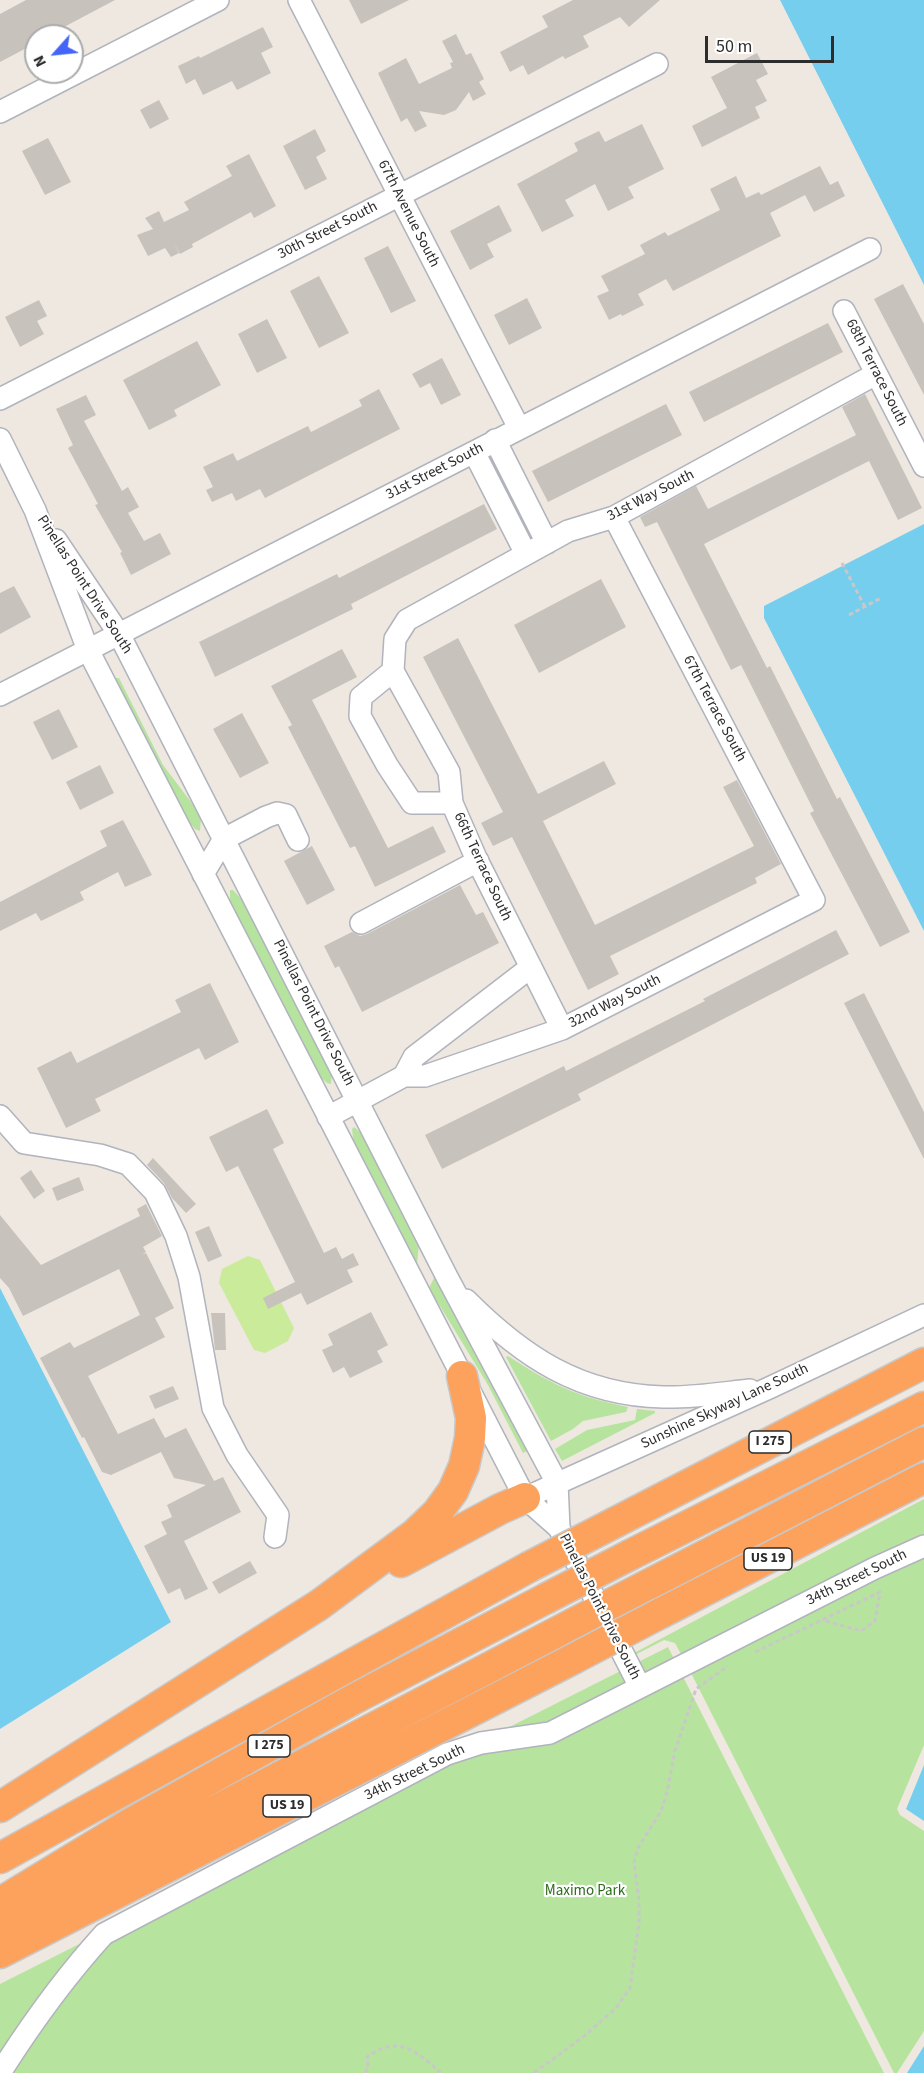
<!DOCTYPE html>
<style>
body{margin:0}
#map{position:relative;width:924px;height:2073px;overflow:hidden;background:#eee8e1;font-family:"Source Sans 3",sans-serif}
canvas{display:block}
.north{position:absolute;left:24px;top:24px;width:60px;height:60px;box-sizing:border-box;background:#fff;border:2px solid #ababab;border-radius:50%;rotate:243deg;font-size:16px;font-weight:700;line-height:24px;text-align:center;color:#2d2d2d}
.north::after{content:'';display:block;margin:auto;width:21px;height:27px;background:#4465f8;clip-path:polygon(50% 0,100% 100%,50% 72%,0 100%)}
.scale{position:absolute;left:705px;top:36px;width:129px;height:27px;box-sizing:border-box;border:3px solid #2d2d2d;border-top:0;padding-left:8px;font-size:18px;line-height:21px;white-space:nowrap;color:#2d2d2d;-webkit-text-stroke:4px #fff;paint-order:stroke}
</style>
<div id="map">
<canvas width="924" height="2073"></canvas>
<div class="north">N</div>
<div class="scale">50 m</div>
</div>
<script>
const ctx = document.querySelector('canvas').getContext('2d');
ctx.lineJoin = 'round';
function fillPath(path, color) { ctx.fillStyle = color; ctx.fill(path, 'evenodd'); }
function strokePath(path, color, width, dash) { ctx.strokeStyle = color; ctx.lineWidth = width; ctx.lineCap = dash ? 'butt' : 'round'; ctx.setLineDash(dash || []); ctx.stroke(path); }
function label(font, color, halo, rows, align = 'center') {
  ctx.font = font + ' "Source Sans 3",sans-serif'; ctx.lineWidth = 4.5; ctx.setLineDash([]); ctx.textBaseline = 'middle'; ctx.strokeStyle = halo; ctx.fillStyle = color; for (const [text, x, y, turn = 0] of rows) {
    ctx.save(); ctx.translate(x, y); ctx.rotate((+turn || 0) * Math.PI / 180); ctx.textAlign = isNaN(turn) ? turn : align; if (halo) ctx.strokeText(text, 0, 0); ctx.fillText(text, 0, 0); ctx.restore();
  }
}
const green = new Path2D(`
 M116,678H119L163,765L197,810L201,818L200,831L195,829L188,821L115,680Z
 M230,890H233L245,903L332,1074L331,1084L327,1083L317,1074L233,910L230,901Z
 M354,1127L366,1137L419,1243L417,1265H415L354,1146L352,1129Z
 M435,1276L527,1451L523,1453L488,1385L429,1288Z
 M508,1356C551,1384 577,1397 628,1407L626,1412L583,1421L573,1429L551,1441L506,1357Z
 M637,1409L655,1411V1413L562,1461L555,1449L587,1430L635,1420Z
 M924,1499V1536L682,1656L675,1643L664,1640L635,1655L634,1653Z
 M924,1556V1745L897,1809L900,1815L924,1831V2031L897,2073H894L690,1671L879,1577Z
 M668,1647L884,2073H0V1984Z`);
const pitch = new Path2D(`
 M248,1256L260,1260L294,1328L288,1341L265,1353L254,1350L219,1283L222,1269Z`);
const water = new Path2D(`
 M780,0H924V285Z
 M924,524V931L764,618V606Z
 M0,1288L171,1622L0,1729Z
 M924,1765V1821L906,1809Z
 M924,2046V2073H907Z`);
const building = new Path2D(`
 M26,0H115L47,36H36V43L0,62V14Z
 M349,0H409L361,24Z
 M573,0H660L629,27L620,17L583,36L589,47L565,59L563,56L528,75L523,65L510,72L500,52L548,27L542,16Z
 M263,27L273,47L261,53L271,73L237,90L232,81L203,95L195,79L186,84L178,66L199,56L200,58Z
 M456,34L466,55L471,53L484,79L479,82L486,94L473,101L469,92L456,110L444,115L419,111L427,126L415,132L407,118L401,122L378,73L406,58L419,84L452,68L450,63L453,62L442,41Z
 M757,53L768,74L756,80L767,101L755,107L760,118L702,147L692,126L727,108L711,77Z
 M159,100L169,119L150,129L140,110Z
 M642,124L664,169L628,187L634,198L608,211L595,184L565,200L574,216L542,232L517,184L578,151L574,143L599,131L605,142Z
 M315,129L326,151L316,157L327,179L305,190L283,146Z
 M48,138L71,182L45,195L22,151Z
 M249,154L276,206L254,218L251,212L192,244L193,247L180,254L174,243L179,253L171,257L165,248L148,256L137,235L153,229L145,218L159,211L164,222L189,210L184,202L232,176L226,166Z
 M820,166L830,185L838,181L845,196L814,212L805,195L770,213L781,236L673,291L666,279L638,294L644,305L622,316L621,314L609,320L597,296L609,291L601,276L645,254L640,245L665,232L668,236L720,210L710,189L736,176L746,198L759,192L761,195Z
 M499,205L512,231L487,244L494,257L470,270L450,231Z
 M388,246L416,301L391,313L364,258Z
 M319,276L349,333L319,348L290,291Z
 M903,284L924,324V395L874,299Z
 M527,298L542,328L509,345L494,315Z
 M39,300L47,316L37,321L44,334L20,347L5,317Z
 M267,319L287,358L257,373L238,334Z
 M828,323L843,352L704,422L689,392Z
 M197,341L221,385L174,410L177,416L149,430L123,380Z
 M442,358L461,395L441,405L430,383L420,388L412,374Z
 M379,389L400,429L265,498L260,489L236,501L232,493L212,502L206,490L213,487L203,467L233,453L237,461L308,426L311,432L362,406L359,400Z
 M865,394L922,508L898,520L869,461L704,544L767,668L770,666L837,799L840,797L910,932L880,947L810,813L814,811L741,665L731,670L657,522L645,527L640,517L696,486L708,509L856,435L842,407Z
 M86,395L96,415L84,421L122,491L128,487L139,507L128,513L144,541L160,533L171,554L131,575L120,553L122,552L95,505L98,504L68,448L73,445L56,409Z
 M666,404L682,435L548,502L532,471Z
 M484,504L497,529L351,604L353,609L215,677L199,642L337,574L339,578Z
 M601,579L626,627L539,673L514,625Z
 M14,586L31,617L0,634V593Z
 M458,638L538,794L604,761L616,784L543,821L595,925L754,846L723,787L737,780L781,864L755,878L757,883L610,956L619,974L588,990L512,837L493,846L481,823L503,812L423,657Z
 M342,649L357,677L312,700L388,848L433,826L446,852L375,887L355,846L350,848L288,727L292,725L271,686Z
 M59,709L78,747L52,760L33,722Z
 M242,713L269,763L240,778L213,729Z
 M100,765L114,793L80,810L66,782Z
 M123,820L152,875L125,887L118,872L80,892L84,900L41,921L36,913L0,931V902L107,846L100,831Z
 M312,846L335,890L307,905L284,861Z
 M460,885L476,915L483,912L499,943L362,1012L339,966L335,968L324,946L352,932L360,936L367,934Z
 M836,930L849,954L578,1094L581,1100L442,1169L425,1135L564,1066L566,1071L705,1001L703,999Z
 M210,983L239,1042L205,1060L199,1048L95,1099L101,1111L66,1128L37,1068L71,1051L77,1063L181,1012L175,1000Z
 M864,993L924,1112V1159L844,1003Z
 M267,1109L284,1143L273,1149L324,1253L336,1247L342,1259L353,1253L359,1265L347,1270L353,1282L307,1305L301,1293L268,1309L263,1298L295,1282L238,1166L226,1172L209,1137Z
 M153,1158L196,1204L186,1213L172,1198L164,1183L147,1165Z
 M31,1170L45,1191L34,1199L20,1178Z
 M79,1177L84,1190L57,1201L52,1188Z
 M146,1204L162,1236L143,1247L146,1252L142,1255L146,1253L174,1308L155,1318L165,1337L88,1376L118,1434L154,1418L165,1438L186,1428L214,1481L223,1477L241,1512L184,1541L208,1589L185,1600L180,1588L168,1594L144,1546L167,1534L161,1522L172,1517L167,1505L206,1485L174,1478L161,1452L111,1475L102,1472L84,1437L82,1438L40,1358L70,1342L74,1348L140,1315L119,1269L23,1316L9,1288L0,1278V1215L41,1265L140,1216L137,1209Z
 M209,1226L222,1256L208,1262L195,1232Z
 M371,1312L388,1345L377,1351L383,1362L350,1378L344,1367L333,1373L322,1350L333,1345L328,1334Z
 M211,1313H225L226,1350H215Z
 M173,1386L179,1399L155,1409L149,1396Z
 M250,1561L257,1573L219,1594L212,1582Z`);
const path = new Path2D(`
 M842,563L865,607
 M849,615L881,598
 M755,1652L880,1592L875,1621L861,1631L822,1620
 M365,2073L368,2068L367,2057C399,2034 416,2051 441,2073
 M534,2073L583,2037L616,2008L630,1988L639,1923V1901L634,1862L638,1848L661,1811L667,1792L675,1751L696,1689L728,1666`);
const minor = new Path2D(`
 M299,0L519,428
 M0,112L218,0
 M844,311L924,466
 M0,399L657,64
 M0,439L35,510L88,650L525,1498L559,1528L640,1687
 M495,440L547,543
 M474,452L526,554
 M56,540L119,634L447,1277L557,1483L559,1528
 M393,671L395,639L407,620L568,531L614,517L876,374
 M393,671L449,772L452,803L476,858L562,1029
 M393,671L361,697L360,716L387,765L412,803H452
 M0,695L870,249
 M203,874L224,839L266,817L277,813L286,815L298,840
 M361,923L478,861
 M404,1076L414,1057L531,967
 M0,1116L24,1143L100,1155L128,1164L155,1192L176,1236L189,1277L213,1408L237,1455L278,1515L275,1537
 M328,1117L404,1076H425L562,1029L814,900L614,517
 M466,1300C523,1357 580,1395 663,1397C692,1398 722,1393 750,1390
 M525,1498L769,1388L924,1315
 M0,2073C31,2024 65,1977 104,1934L447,1754L481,1743L550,1733L875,1568L924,1546`);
const highway = new Path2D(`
 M616,1522L924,1363
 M630,1555L924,1407
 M401,1562L500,1509L525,1498
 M661,1613L924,1478
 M0,1807L319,1605L415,1534L437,1513L453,1491L464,1466L470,1438L471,1418L462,1376
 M0,1858L529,1567
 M3,1901L131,1823L352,1700L545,1599
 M0,1923L601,1609L924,1442
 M0,1953L573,1659`);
const highwayBridge = new Path2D(`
 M529,1567L616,1522
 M545,1599L630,1555
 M573,1659L661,1613`);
const shields = [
 [770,1442,42],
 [768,1559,48],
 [269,1746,42],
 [287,1806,48]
];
const shieldNames = [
 ["I 275",770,1442],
 ["US 19",768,1559],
 ["I 275",269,1746],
 ["US 19",287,1806]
];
const streetNames = [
 ["67th Avenue South",408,214,63],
 ["30th Street South",328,231,-27],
 ["68th Terrace South",876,373,63],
 ["31st Street South",435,472,-27],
 ["31st Way South",651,496,-27],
 ["Pinellas Point Drive South",84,585,57],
 ["67th Terrace South",714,709,62],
 ["66th Terrace South",482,867,65],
 ["32nd Way South",615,1002,-27],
 ["Pinellas Point Drive South",313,1013,63],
 ["Sunshine Skyway Lane South",725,1407,-25],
 ["34th Street South",857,1578,-26],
 ["Pinellas Point Drive South",599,1607,63],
 ["34th Street South",415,1773,-26]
];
const parkNames = [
 ["Maximo Park",585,1892]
];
fillPath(green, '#b6e49e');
fillPath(pitch, '#c9eb9a');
fillPath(water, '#76ceee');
fillPath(building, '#c7c2bc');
strokePath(minor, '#b1b3bd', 24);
strokePath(highway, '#c8c8c8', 33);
strokePath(path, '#c8c8c8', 3, [4.5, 3]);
strokePath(minor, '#fff', 21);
strokePath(highway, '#fda25d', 30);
strokePath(highwayBridge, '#c8c8c8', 33, []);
strokePath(highwayBridge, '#fda25d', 30);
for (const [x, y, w] of shields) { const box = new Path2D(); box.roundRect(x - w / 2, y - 11, w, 22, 4.5); ctx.fillStyle = '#fff'; ctx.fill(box); strokePath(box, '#2d2d2d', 1.5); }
label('bold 14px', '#2d2d2d', null, shieldNames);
label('15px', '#2d2d2d', '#fff', streetNames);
label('15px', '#2d6c1c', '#fff', parkNames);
</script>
